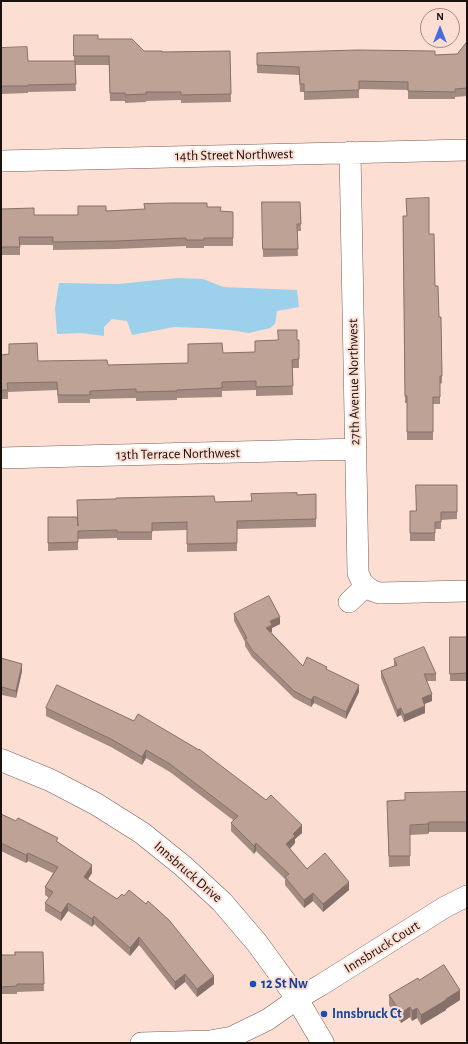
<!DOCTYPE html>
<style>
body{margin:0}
#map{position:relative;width:468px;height:1044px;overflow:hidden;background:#fdded3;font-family:"Alegreya Sans",sans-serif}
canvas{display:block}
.frame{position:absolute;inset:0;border:2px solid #1b110d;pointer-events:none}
.north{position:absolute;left:420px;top:8px;width:40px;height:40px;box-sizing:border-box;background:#fdded3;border:1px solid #a38c84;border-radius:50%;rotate:0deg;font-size:11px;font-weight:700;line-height:16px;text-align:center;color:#1b110d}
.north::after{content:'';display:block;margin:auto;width:14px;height:18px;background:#466cde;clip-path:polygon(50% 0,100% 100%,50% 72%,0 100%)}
</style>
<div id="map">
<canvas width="468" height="1044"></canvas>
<div class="frame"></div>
<div class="north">N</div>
</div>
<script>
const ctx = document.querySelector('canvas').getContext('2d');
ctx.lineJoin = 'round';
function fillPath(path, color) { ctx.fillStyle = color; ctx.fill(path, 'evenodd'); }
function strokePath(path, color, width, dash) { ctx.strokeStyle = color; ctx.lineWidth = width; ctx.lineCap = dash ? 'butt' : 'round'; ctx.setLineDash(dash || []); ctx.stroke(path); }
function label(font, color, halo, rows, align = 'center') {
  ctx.font = font + ' "Alegreya Sans",sans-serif'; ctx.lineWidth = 4; ctx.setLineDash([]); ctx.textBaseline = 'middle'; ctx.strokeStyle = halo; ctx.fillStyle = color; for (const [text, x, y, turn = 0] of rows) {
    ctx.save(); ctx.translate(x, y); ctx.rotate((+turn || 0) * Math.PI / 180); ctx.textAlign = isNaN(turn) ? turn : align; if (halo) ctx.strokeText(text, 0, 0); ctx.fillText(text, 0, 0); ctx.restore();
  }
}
const water = new Path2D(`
 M178,278L203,279L223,287L297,290L299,307L277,311L275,324L270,328L249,333L230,330L202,328L174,327L132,335L127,321L112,319L104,327V336L81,333L57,334L55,308L59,283L118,284Z`);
const street = new Path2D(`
 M1,161L467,150
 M1,458L356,449
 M366,586L371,590L379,593L467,591
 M349,602L366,586L362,582L358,573L350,152
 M141,1043L210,1041L232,1037L267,1020L297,999L321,985L445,907L467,896`);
const secondary = new Path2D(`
 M1,760L50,780L96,804L142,833L183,866L222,902L257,943L284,980L297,999L323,1043`);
const wall = new Path2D(`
 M74,35L98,39L144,51L162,52L230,51L231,102L181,103V100L146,101V102L125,103V101H110L109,65H75L76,91L28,92V93L1,94V48L28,61H74Z
 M467,42V96L455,97V99H408V90L359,89V98L304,100V92H300L299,75L257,73V53L435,55L457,54Z
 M262,202H300L301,231H297L298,256L263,257Z
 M207,207L221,211L233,212V246H204V248H186V246L116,249L53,250V245H20V255H1V209L34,215H78L106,211Z
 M403,223L429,234L435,286L439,317L442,376V383L440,384V404H433V440H407V403H405Z
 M297,340L299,359V368H292L293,395L256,396V390L222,391V397L177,398V400L136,401V398L90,399V403H58L57,390L8,392V399H1V355L38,361L108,365L188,363L223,353L255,352Z
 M457,485V519L441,520V529H435V541H410V511H416Z
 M316,494V527L237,529V551L187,552V530L152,531V540H117V538L78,539V550L48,551V517H77L215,502L251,501L297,495Z
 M234,614L280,624L272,628V632H271L303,666L327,670L359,692L346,719L314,703L311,707L294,698L252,657L245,646V642L234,621Z
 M450,637H467V681H450Z
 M1,658L22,671L16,698L2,695V698H1Z
 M394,659L436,674V681H427L432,701L424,704L425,713L404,722L401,715L397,717L381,678V671L394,666Z
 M57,685L302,833L295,839V843L290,849L307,869L349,890L323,912L313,901L304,908L285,885V879L256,851L254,854L231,831V823L233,820L170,772L146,758L142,765L111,747L46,716V708Z
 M467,792V832H429L428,834L410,835V866L389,867L387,811L405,800Z
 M1,814L58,842L92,873L88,879L214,984L197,997L185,982L175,990L139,945L130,956L94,924L92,927L68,911L61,921L45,911V903L49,898L45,895V887L53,873L28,861L26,863L1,851Z
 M43,952L44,991L17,992V994H1V955H15Z
 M419,980L460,1000L446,1009V1010L421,1025L417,1018L412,1021L410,1017L401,1023L389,1005V995Z`);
const shadedWall = new Path2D(`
 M280,617V624L272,628V632L266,635V628L270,621Z
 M22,664V671L16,698V691Z
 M359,685V692L346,719V712Z
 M432,694V701L422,705V698Z
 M314,696V703L311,707V700Z
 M425,706V713L404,722V715Z
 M401,708V715L397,717V710Z
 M146,750V758L142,765V757Z
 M429,822V832L428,834V824Z
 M302,825V833L295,839V843L286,852V844L293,834Z
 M256,843V851L254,854V846Z
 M28,853V861L26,863V855Z
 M92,865V873L84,885V877Z
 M349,882V890L323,912V904Z
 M313,893V901L304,908V900Z
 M68,903V911L61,921V913Z
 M94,916V924L92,927V919Z
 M139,937V945L130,956V948Z
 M185,974V982L175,990V982Z
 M214,976V984L197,997V989Z
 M460,990V1000L446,1009V1010L421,1025V1015Z
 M410,1007V1017L401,1023V1013Z
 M417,1008V1018L412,1021V1011Z`);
const building = new Path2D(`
 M74,35H98V39H132L144,51H162V52L230,51L231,94L181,95V92H146V94L125,95V93H110L109,56H74Z
 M467,42V88L455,89V92L408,91V82L359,81V90L304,92V84H300L299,67L257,65V53L357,50L435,51V55L457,54Z
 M27,47L28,61H75L76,84L28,85V86H1V48Z
 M429,198V234H434L435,286H438L439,317H441L442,376H440V397H433V432H407V396H405L403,216H407L406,199Z
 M262,202H300L301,224H297L298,249H263Z
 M172,203H207V207H221L220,211L233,212V238H204V240H186V238L116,241L53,242V237H19L20,247H1V209L34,208V215H78V206H106V211L145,209L144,204Z
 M278,330H297V340H299V359L292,360L293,386L256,387V381L222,382V388L177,390V391L136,392V389L90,391V395H58L57,382L7,383L8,390H1V355L9,354V344L37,343L38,361L107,360L108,365L188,363V344L222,343L223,353L255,352V341L278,340Z
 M416,485H457V512H441V522H435V533H410V511H416Z
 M297,493V495L316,494V519L237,521V543L187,544V522L152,523V532H117V530L78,531V542L48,543V517H77L78,526L77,500L116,499V498L214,496L215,502L252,501L251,494Z
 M269,596L280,617L270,621L272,625L266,628L303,666L307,657L327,667L326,669L359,685L346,712L314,696L311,700L294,691L252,650L245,639L247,638L234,614Z
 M450,637H467V673L450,674Z
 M424,647L436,674H424L432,694L422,698L425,706L404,715L401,708L397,710L381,671L397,665L394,659Z
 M1,658L22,664L16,691L2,687V691H1Z
 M57,685L134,721L138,714L199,750V749L266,800L271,795L302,825L293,834L295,836L286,844L307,869L325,853L349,882L323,904L313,893L304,900L285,877L289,874L256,843L254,846L231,823L238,816L170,764L146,750L142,757L111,739L46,708Z
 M467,792V822H429L428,824L410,825V856H389L387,801L405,800V793Z
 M1,814L16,821L18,818L58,838L56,841L92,865L84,877L117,899L122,894L124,896L129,890L146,904L148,901L169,920L214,976L197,989L185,974L175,982L139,937L130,948L94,916L92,919L68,903L61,913L45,903L53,892L45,887L58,867L28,853L26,855L1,843Z
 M15,952H43L44,984H17V986L1,987V955H15Z
 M444,965L460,990L446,999V1000L421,1015L417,1008L412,1011L410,1007L401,1013L389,995L418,978L419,980Z`);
const markers = [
 [253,984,4,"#1a4fb4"],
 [324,1014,4,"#1a4fb4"]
];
const streetNames = [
 ["14th Street Northwest",234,155,-1],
 ["27th Avenue Northwest",354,382,-91],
 ["13th Terrace Northwest",178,454,-1],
 ["Innsbruck Drive",188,872,41],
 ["Innsbruck Court",382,947,-32]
];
const transitNames = [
 ["12 St Nw",261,984],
 ["Innsbruck Ct",332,1014]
];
fillPath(water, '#9cd0eb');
strokePath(street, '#785d54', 22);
strokePath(secondary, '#785d54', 23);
strokePath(street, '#fff', 21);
strokePath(secondary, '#fff', 22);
fillPath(wall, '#a38b81');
fillPath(shadedWall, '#857169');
fillPath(building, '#bea296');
strokePath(building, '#857169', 1);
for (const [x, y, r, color] of markers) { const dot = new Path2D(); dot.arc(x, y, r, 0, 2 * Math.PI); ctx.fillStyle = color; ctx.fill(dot); strokePath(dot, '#fdded3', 1.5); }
label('14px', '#1b110d', '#fdded3', streetNames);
label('bold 14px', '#164399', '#fdded3', transitNames, 'left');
</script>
